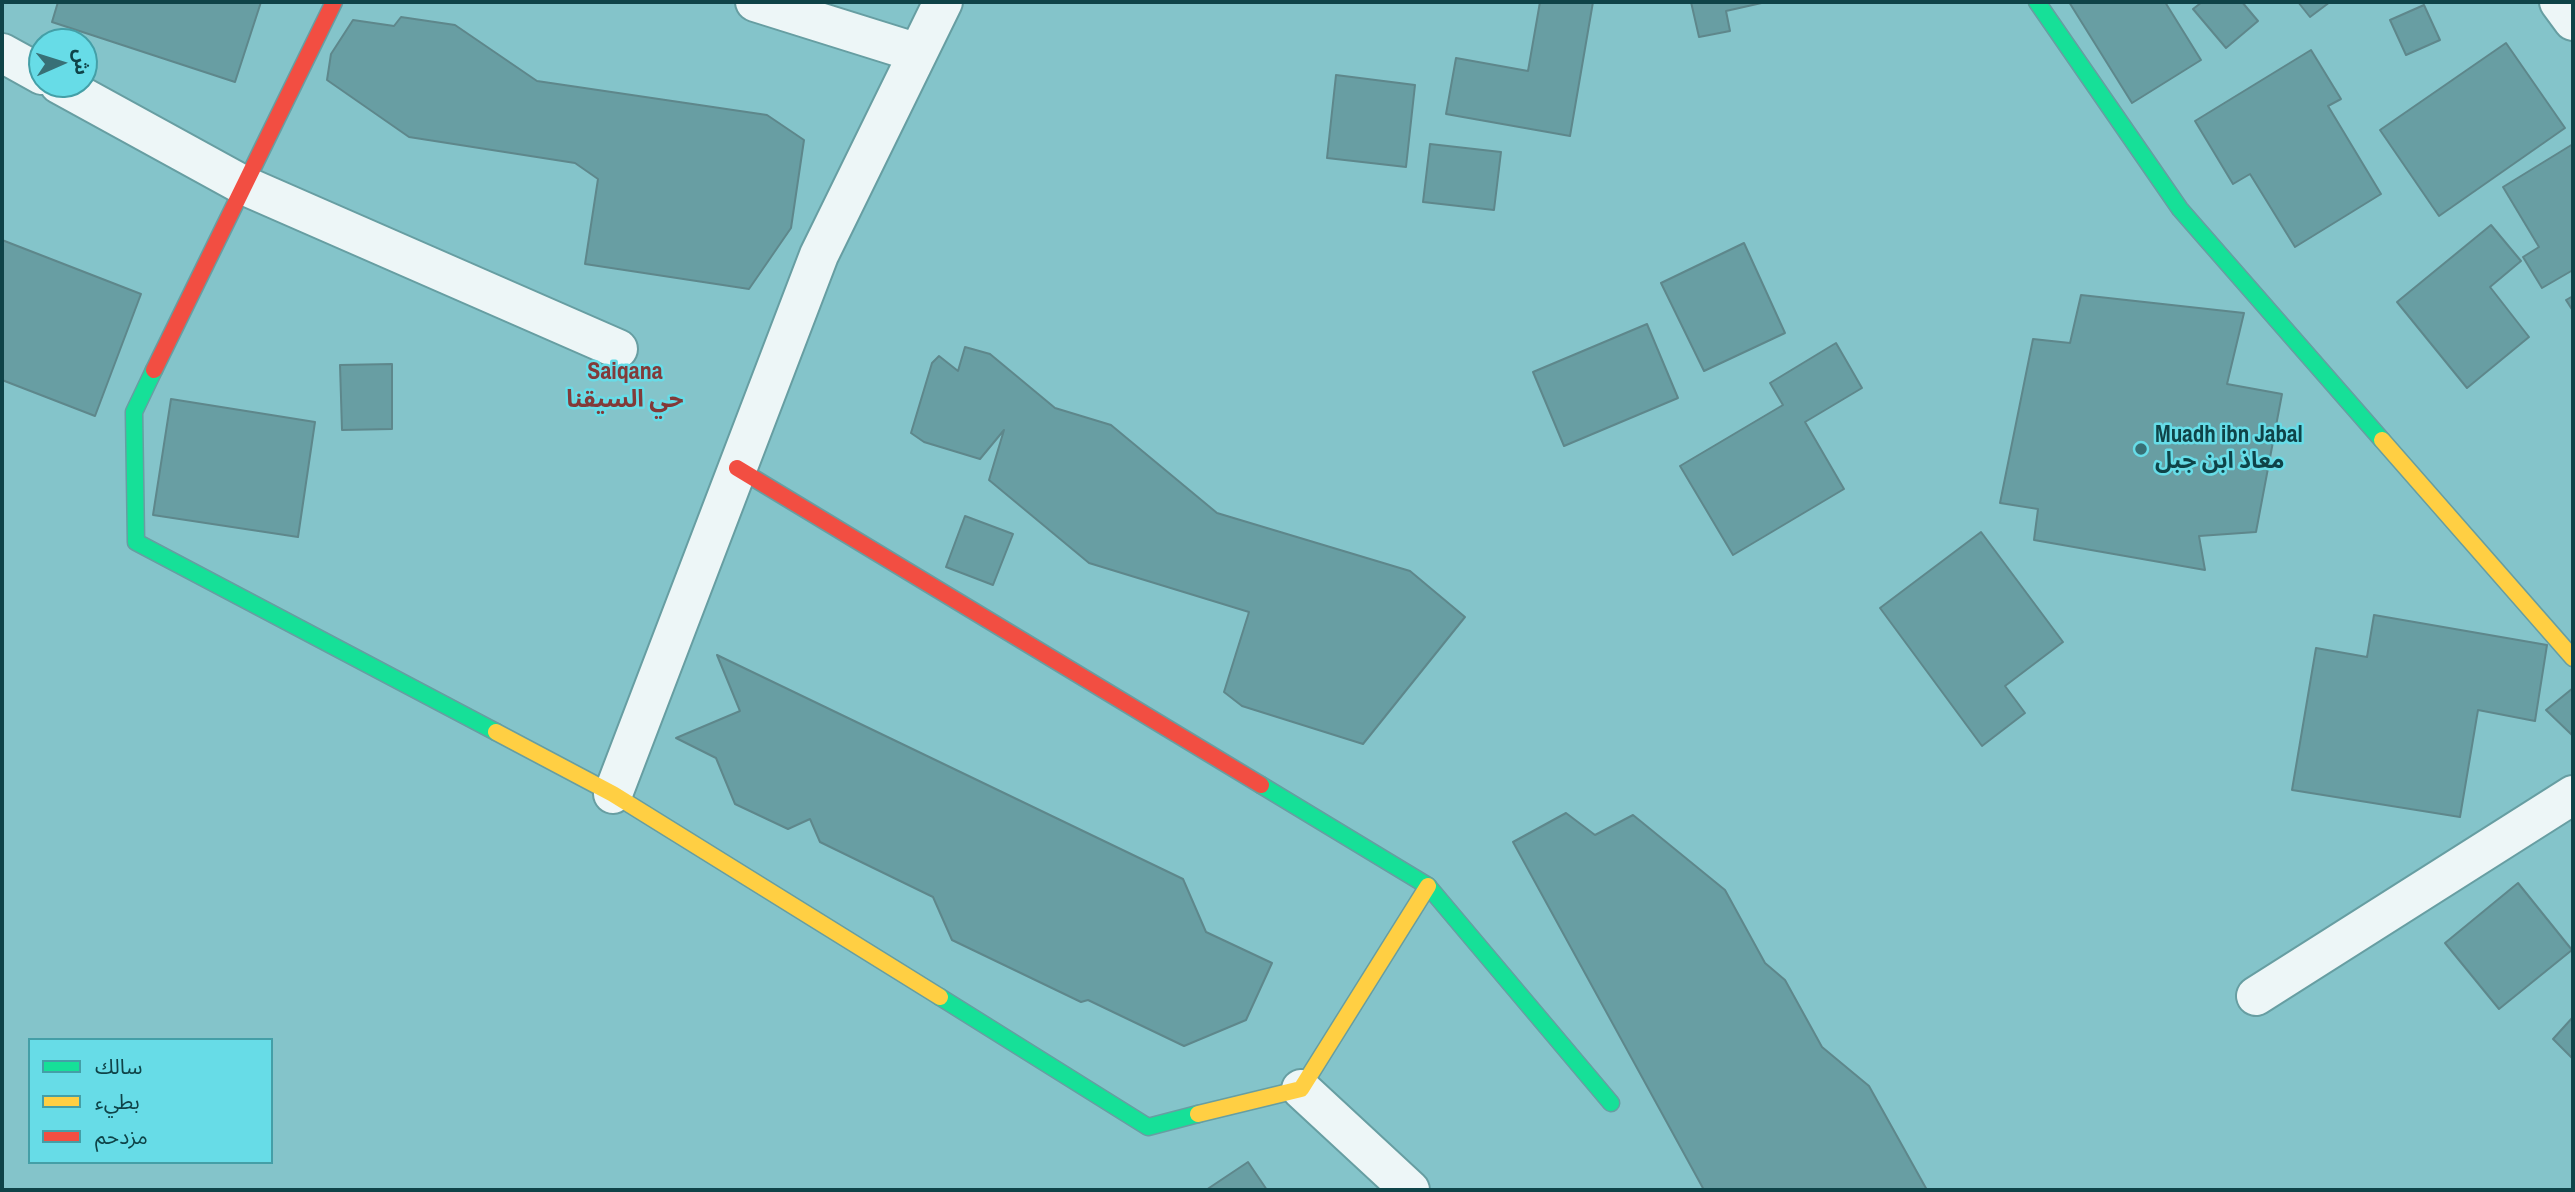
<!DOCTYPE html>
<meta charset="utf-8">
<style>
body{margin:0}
#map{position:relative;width:2575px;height:1192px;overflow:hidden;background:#84c4ca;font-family:"Archivo Narrow","Noto Sans Arabic",sans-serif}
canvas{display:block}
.frame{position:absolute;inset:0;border:4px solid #0f4348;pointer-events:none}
.legend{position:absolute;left:28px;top:1038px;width:245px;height:126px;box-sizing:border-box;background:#67dce7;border:2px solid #449fa7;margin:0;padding:9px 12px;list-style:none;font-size:21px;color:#0f4348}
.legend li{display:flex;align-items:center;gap:14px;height:35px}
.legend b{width:35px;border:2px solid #449fa7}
.north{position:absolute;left:28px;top:28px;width:70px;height:70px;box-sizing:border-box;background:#67dce7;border:2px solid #449fa7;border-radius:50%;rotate:87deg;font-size:19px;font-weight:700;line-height:28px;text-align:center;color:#0f4348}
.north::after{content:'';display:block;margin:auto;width:24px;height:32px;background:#387076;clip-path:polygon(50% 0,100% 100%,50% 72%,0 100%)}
</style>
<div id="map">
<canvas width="2575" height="1192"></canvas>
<div class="frame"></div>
<ul class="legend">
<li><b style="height:9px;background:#16e098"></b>سالك</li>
<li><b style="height:9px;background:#ffcf43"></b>بطيء</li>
<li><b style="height:9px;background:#f24e42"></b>مزدحم</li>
</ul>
<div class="north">ش</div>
</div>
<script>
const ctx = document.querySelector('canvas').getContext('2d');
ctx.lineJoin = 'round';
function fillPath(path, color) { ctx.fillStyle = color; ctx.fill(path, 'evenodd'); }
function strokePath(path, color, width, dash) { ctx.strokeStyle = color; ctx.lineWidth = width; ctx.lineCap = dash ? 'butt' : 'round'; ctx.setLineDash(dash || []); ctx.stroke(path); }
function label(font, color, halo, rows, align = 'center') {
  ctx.font = font + ' "Archivo Narrow","Noto Sans Arabic",sans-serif'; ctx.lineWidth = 5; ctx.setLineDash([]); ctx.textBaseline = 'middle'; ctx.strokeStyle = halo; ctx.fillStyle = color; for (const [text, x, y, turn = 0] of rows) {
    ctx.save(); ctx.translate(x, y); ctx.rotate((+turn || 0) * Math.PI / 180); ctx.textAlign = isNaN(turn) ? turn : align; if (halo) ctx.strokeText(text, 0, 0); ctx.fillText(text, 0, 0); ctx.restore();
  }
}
const building = new Path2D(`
 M58,2H261L235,82L52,22Z
 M1540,2H1593L1570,136L1446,114L1456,58L1528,71Z
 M1691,2H1766L1726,11L1730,31L1699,37Z
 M2069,2H2165L2201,60L2132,103Z
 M2202,2H2242L2258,21L2226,48L2193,9Z
 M2298,2H2330L2310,17Z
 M2424,5L2440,40L2406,55L2390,20Z
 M401,17L455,25L537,81L767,115L804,140L791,228L749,289L585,264L598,179L575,163L409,137L327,80L331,54L353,20L394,26Z
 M2506,43L2565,128L2439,216L2380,130Z
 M2311,50L2341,99L2328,106L2381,194L2295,247L2250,174L2233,184L2195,121Z
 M1336,75L1415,85L1406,167L1327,158Z
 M1430,144L1501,152L1494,210L1423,202Z
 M2573,144V270L2542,288L2523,257L2539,247L2503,187Z
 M2491,225L2521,261L2490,287L2529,337L2467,388L2397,302Z
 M2,240L141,294L95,416L2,380Z
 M1744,243L1785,333L1704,371L1661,283Z
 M2081,295L2244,313L2227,384L2282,394L2256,532L2199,536L2205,570L2034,540L2038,509L2000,503L2033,339L2070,343Z
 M2573,296V311L2566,300Z
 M1647,324L1678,398L1564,446L1533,372Z
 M1836,343L1862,388L1805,422L1844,489L1733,555L1680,466L1783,405L1770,383Z
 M965,347L990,354L1055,408L1111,425L1217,513L1410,571L1465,617L1363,744L1242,706L1224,692L1249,612L1089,563L989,480L1004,430L980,459L924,442L911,433L932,363L939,356L958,371Z
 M392,364V429L342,430L340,365Z
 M171,399L315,422L298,537L153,515Z
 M965,516L1013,534L993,585L946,567Z
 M1981,532L2063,642L2005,686L2025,713L1982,746L1880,608Z
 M2374,615L2547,645L2535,721L2478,710L2460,817L2292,790L2316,648L2367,657Z
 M717,655L1183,879L1206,932L1272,963L1246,1020L1184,1046L1088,1000L1081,1002L952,940L933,897L820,842L810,819L788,829L735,804L716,758L676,738L740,711Z
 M2573,688V736L2546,710Z
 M1566,813L1595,835L1633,815L1725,890L1765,963L1785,980L1822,1047L1869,1086L1927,1190H1704L1513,842Z
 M2518,883L2572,950L2499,1009L2445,943Z
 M2573,1017V1059L2553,1039Z
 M1248,1162L1267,1190H1206Z`);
const street = new Path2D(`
 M755,2L918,53
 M2559,2L2573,21
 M2,53L42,75
 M59,84L243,185L618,349
 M613,794L819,255L943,2
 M2256,996L2573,795
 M1301,1089L1410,1190`);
const fast = new Path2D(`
 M2037,2L2180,209L2382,440
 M154,370L134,412L136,542L496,732
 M1261,785L1428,886L1611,1103
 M940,997L1148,1127L1198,1114`);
const slow = new Path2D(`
 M2382,440L2573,658
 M496,732L613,794L940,997
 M1198,1114L1301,1089L1428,886`);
const jam = new Path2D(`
 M154,370L334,2
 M737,468L1261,785`);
const markers = [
 [2141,449,7,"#387076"]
];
const poiNames = [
 ["Muadh ibn Jabal",2155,436],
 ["معاذ ابن جبل",2155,462]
];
const neighbourhoodNames = [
 ["Saiqana",625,373],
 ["حي السيقنا",625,401]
];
fillPath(building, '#689ea3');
strokePath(building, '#5e878b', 2);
strokePath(street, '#679ea2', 42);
strokePath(fast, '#679ea2', 19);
strokePath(slow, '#679ea2', 19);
strokePath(jam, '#679ea2', 19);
strokePath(street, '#edf6f7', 38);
strokePath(fast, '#16e098', 16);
strokePath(slow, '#ffcf43', 16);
strokePath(jam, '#f24e42', 16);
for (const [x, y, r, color] of markers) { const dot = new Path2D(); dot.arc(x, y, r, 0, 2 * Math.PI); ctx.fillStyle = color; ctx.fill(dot); strokePath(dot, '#67dce7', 2.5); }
label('bold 23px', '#0f4348', '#67dce7', poiNames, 'left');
label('bold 24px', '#823a39', '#67dce7', neighbourhoodNames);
</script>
